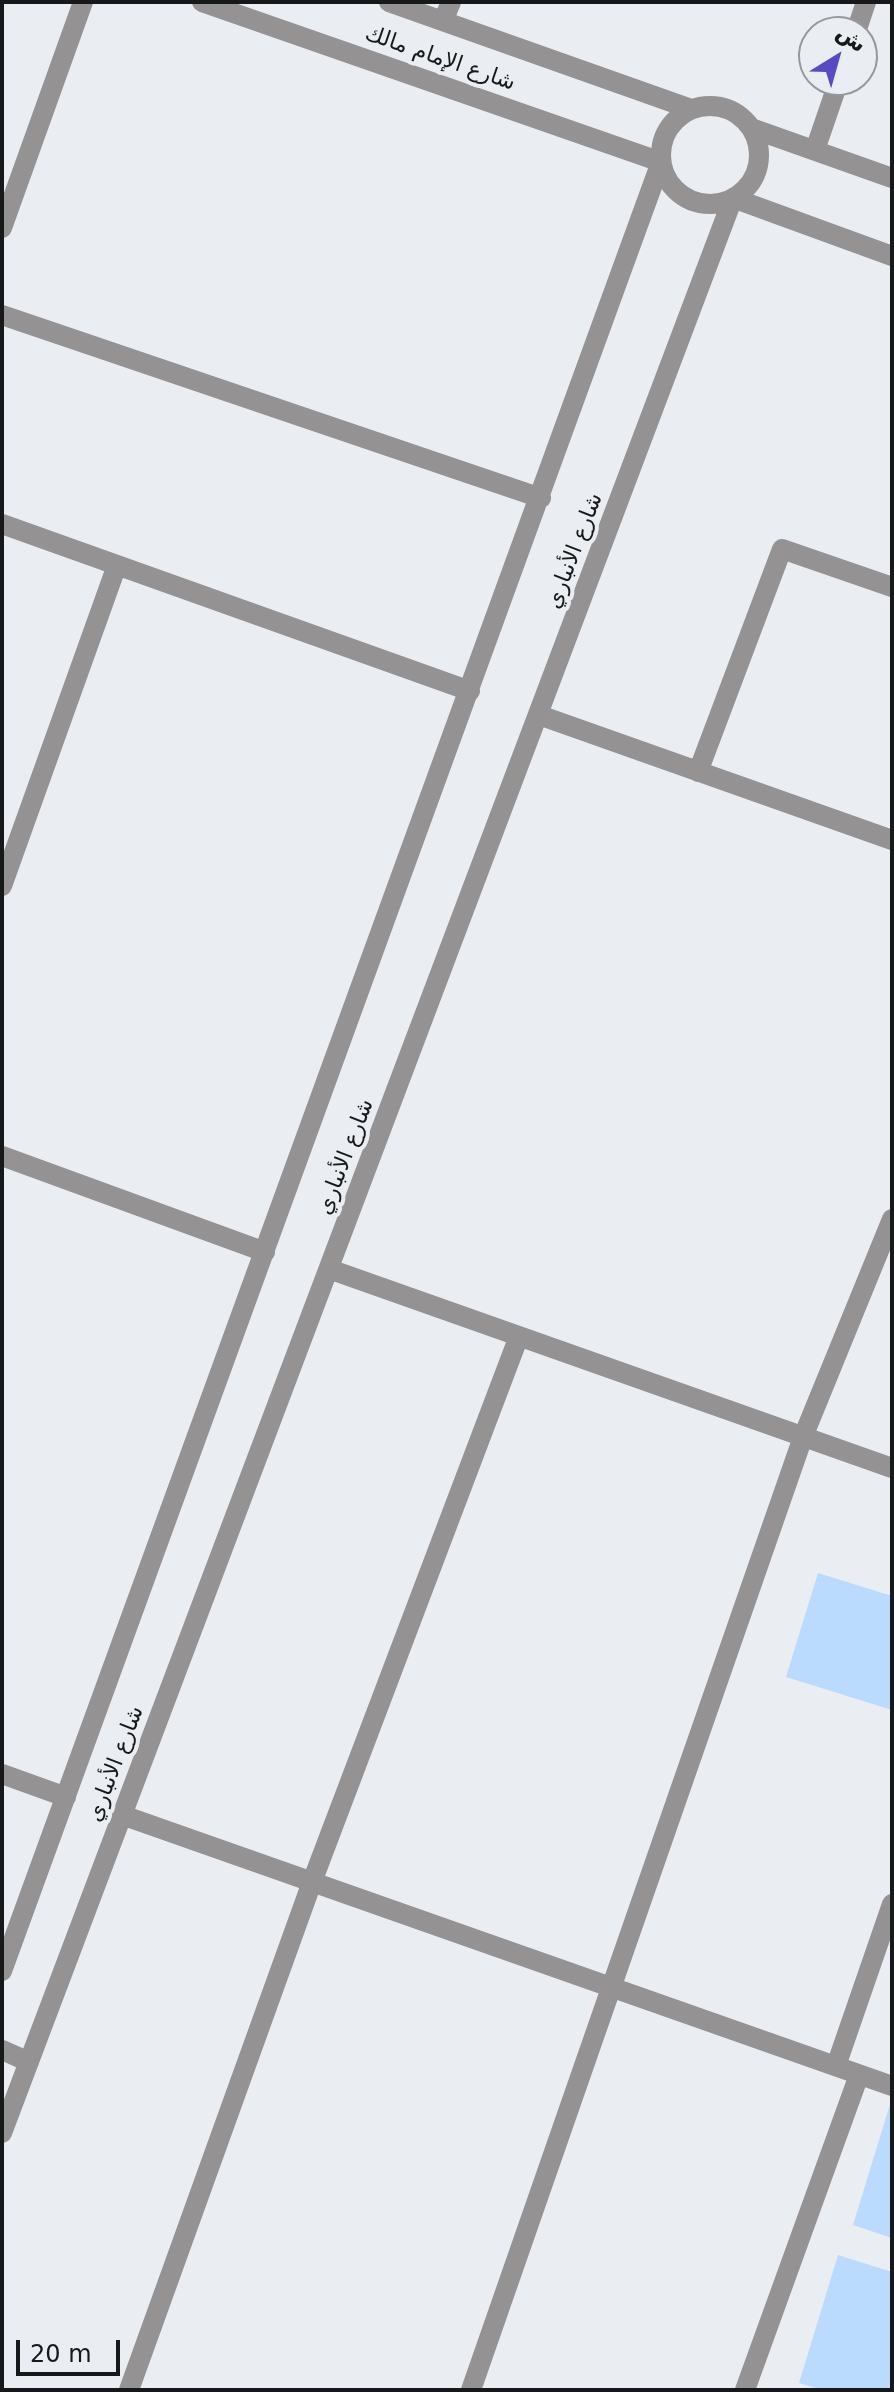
<!DOCTYPE html>
<meta charset="utf-8">
<style>
body{margin:0}
#map{position:relative;width:894px;height:2392px;overflow:hidden;background:#eaedf1;font-family:"DejaVu Sans","Noto Naskh Arabic",sans-serif}
canvas{display:block}
.frame{position:absolute;inset:0;border:4px solid #171819;pointer-events:none}
.north{position:absolute;left:798px;top:16px;width:80px;height:80px;box-sizing:border-box;background:#eaedf1;border:2px solid #96989b;border-radius:50%;rotate:37deg;font-size:22px;font-weight:700;line-height:32px;text-align:center;color:#171819}
.north::after{content:'';display:block;margin:auto;width:28px;height:36px;background:#574bc3;clip-path:polygon(50% 0,100% 100%,50% 72%,0 100%)}
.scale{position:absolute;left:16px;top:2340px;width:104px;height:36px;box-sizing:border-box;border:4px solid #171819;border-top:0;padding-left:10px;font-size:24px;line-height:28px;white-space:nowrap;color:#171819;-webkit-text-stroke:6px #eaedf1;paint-order:stroke}
</style>
<div id="map">
<canvas width="894" height="2392"></canvas>
<div class="frame"></div>
<div class="north">ش</div>
<div class="scale">20 m</div>
</div>
<script>
const ctx = document.querySelector('canvas').getContext('2d');
ctx.lineJoin = 'round';
function fillPath(path, color) { ctx.fillStyle = color; ctx.fill(path, 'evenodd'); }
function strokePath(path, color, width, dash) { ctx.strokeStyle = color; ctx.lineWidth = width; ctx.lineCap = dash ? 'butt' : 'round'; ctx.setLineDash(dash || []); ctx.stroke(path); }
function label(font, color, halo, rows, align = 'center') {
  ctx.font = font + ' "DejaVu Sans","Noto Naskh Arabic",sans-serif'; ctx.lineWidth = 8; ctx.setLineDash([]); ctx.textBaseline = 'middle'; ctx.strokeStyle = halo; ctx.fillStyle = color; for (const [text, x, y, turn = 0] of rows) {
    ctx.save(); ctx.translate(x, y); ctx.rotate((+turn || 0) * Math.PI / 180); ctx.textAlign = isNaN(turn) ? turn : align; if (halo) ctx.strokeText(text, 0, 0); ctx.fillText(text, 0, 0); ctx.restore();
  }
}
const building = new Path2D(`
 M818,1573L892,1596V1710L786,1677Z
 M891,2101H892V2238L853,2225Z
 M838,2255L892,2272V2390H823L799,2383Z`);
const minor = new Path2D(`
 M389,2L691,109
 M443,21L451,2
 M856,32L866,2
 M661 155a49 49 0 1 1 98 0a49 49 0 1 1-98 0Z
 M751,128L892,178
 M815,150L839,80
 M2,228L83,2
 M2,315L541,498
 M2,524L470,691
 M539,715L892,840
 M698,772L782,549L892,587
 M2,886L117,565
 M2,1156L265,1252
 M329,1269L892,1468
 M2,1774L66,1797
 M122,1815L892,2086
 M2,1971L661,162L202,2
 M2,2050L29,2062
 M836,2066L892,1904
 M2,2133L733,198L892,256
 M129,2390L312,1882L519,1336
 M471,2390L803,1437L892,1219
 M745,2390L859,2075`);
const streetNames = [
 ["شارع الإمام مالك",440,59,19],
 ["شارع الأنباري",575,551,-69],
 ["شارع الأنباري",346,1157,-69],
 ["شارع الأنباري",116,1764,-69]
];
fillPath(building, '#bbdbfe');
strokePath(minor, '#949293', 20);
label('22px', '#171819', '#eaedf1', streetNames);
</script>
